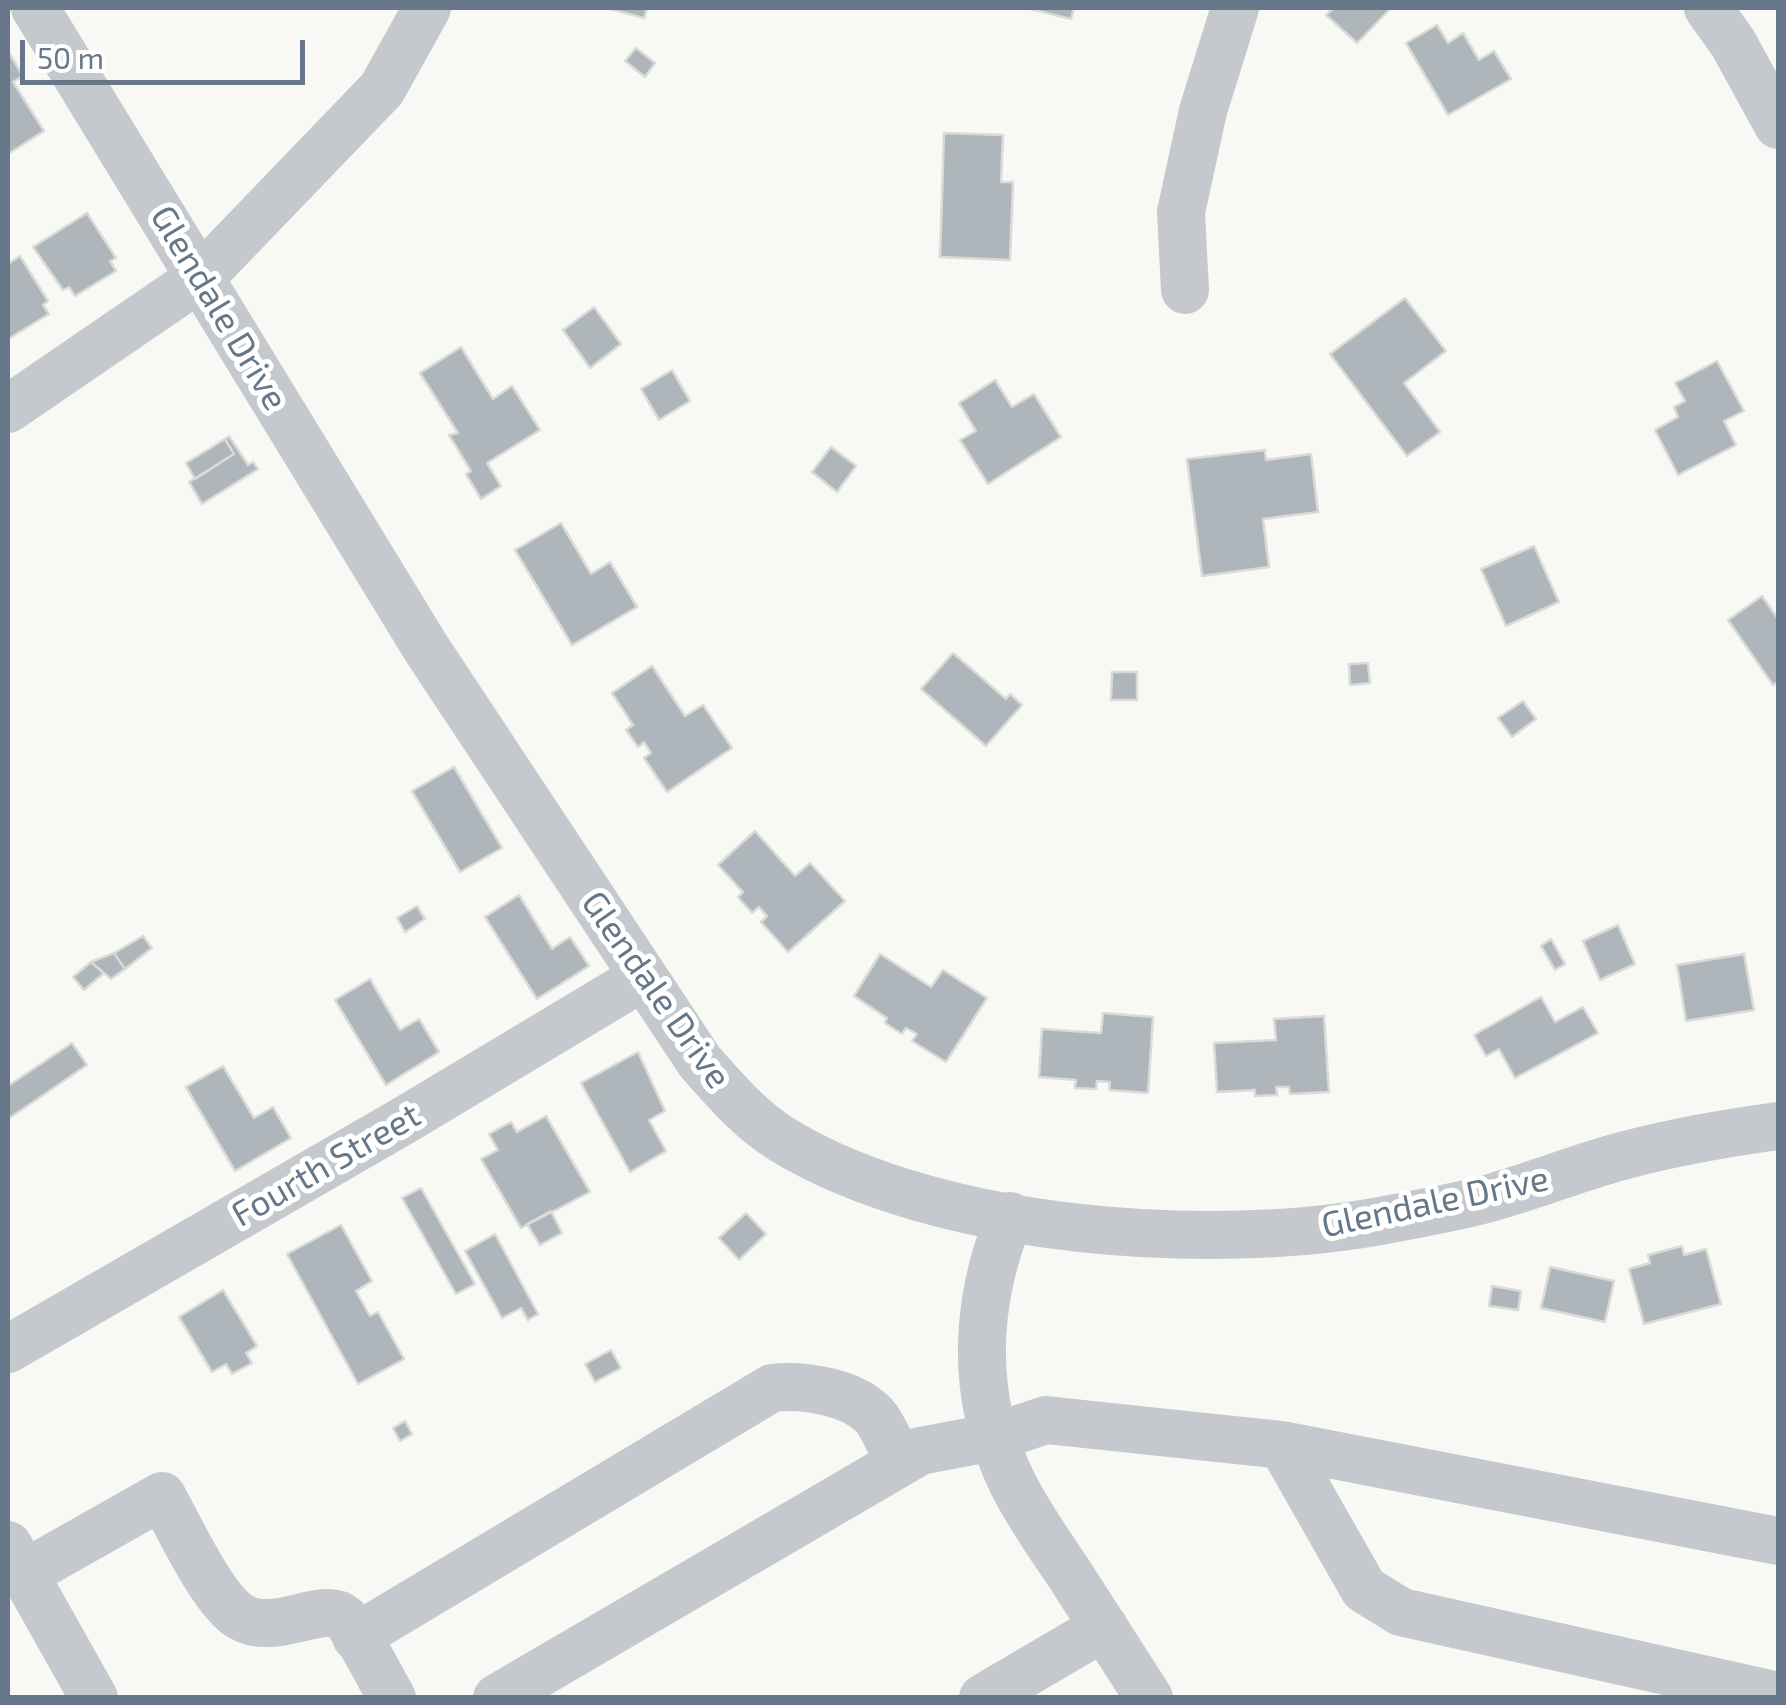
<!DOCTYPE html>
<style>
body{margin:0}
#map{position:relative;width:1786px;height:1705px;overflow:hidden;background:#f8f8f5;font-family:"Exo 2",sans-serif}
canvas{display:block}
.frame{position:absolute;inset:0;border:10px solid #657788;pointer-events:none}
.scale{position:absolute;left:20px;top:40px;width:285px;height:45px;box-sizing:border-box;border:5px solid #657788;border-top:0;padding-left:12px;font-size:30px;line-height:35px;white-space:nowrap;color:#657788;-webkit-text-stroke:8px #fff;paint-order:stroke}
</style>
<div id="map">
<canvas width="1786" height="1705"></canvas>
<div class="frame"></div>
<div class="scale">50 m</div>
</div>
<script>
const ctx = document.querySelector('canvas').getContext('2d');
ctx.lineJoin = 'round';
function fillPath(path, color) { ctx.fillStyle = color; ctx.fill(path, 'evenodd'); }
function strokePath(path, color, width, dash) { ctx.strokeStyle = color; ctx.lineWidth = width; ctx.lineCap = dash ? 'butt' : 'round'; ctx.setLineDash(dash || []); ctx.stroke(path); }
function label(font, color, halo, rows, align = 'center') {
  ctx.font = font + ' "Exo 2",sans-serif'; ctx.lineWidth = 10; ctx.setLineDash([]); ctx.textBaseline = 'middle'; ctx.strokeStyle = halo; ctx.fillStyle = color; for (const [text, x, y, turn = 0] of rows) {
    ctx.save(); ctx.translate(x, y); ctx.rotate((+turn || 0) * Math.PI / 180); ctx.textAlign = isNaN(turn) ? turn : align; if (halo) ctx.strokeText(text, 0, 0); ctx.fillText(text, 0, 0); ctx.restore();
  }
}
const building = new Path2D(`
 M607,8H647L644,18Z
 M1026,8H1074L1071,19Z
 M1334,8H1391L1357,43L1326,15Z
 M1437,25L1448,43L1463,33L1479,60L1494,51L1511,79L1448,115L1406,43Z
 M636,48L655,63L645,77L625,61Z
 M8,51L23,76L13,82L44,131L8,154Z
 M944,133L1003,135L1001,182H1013L1010,260L940,257Z
 M87,213L116,258L110,261L116,271L75,296L69,287L63,290L33,247Z
 M20,256L48,301L43,305L49,314L8,339V264Z
 M1405,298L1446,351L1404,383L1440,432L1407,456L1330,354Z
 M594,307L621,344L590,368L563,330Z
 M461,347L493,399L512,386L540,430L487,463L501,486L481,499L466,474L471,471L449,435L458,433L420,373Z
 M1717,361L1744,411L1724,421L1736,445L1678,475L1655,430L1678,417L1674,407L1685,401L1675,383Z
 M672,370L690,401L659,420L641,389Z
 M995,380L1012,407L1034,394L1061,437L988,484L960,440L976,431L959,403Z
 M229,436L248,465L253,462L258,469L202,504L189,482L234,454L225,439Z
 M225,439L234,454L195,479L186,463Z
 M831,447L856,466L837,492L812,472Z
 M1265,450L1266,460L1311,454L1318,512L1263,519L1269,567L1202,576L1187,459Z
 M561,523L591,574L610,562L637,607L572,645L515,550Z
 M1534,546L1559,602L1506,626L1481,569Z
 M1762,596L1778,619V682L1773,685L1728,620Z
 M953,653L1006,699L1010,694L1022,705L986,746L921,689Z
 M1368,663L1370,683L1350,685L1349,664Z
 M652,666L685,716L703,705L732,748L667,792L644,758L651,753L644,742L638,747L626,730L633,725L612,693Z
 M1112,672H1137V700H1111Z
 M1523,701L1536,719L1512,737L1498,718Z
 M454,767L502,848L460,872L412,791Z
 M755,831L795,876L810,863L845,901L788,952L761,922L767,916L759,907L752,913L738,897L743,892L718,865Z
 M519,895L552,949L570,937L589,966L537,999L485,917Z
 M417,906L425,919L405,932L397,918Z
 M1618,925L1635,964L1600,980L1583,941Z
 M143,936L152,948L125,969L114,953Z
 M1551,939L1565,964L1555,970L1541,946Z
 M114,953L125,969L111,979L91,962Z
 M880,954L931,987L943,970L987,998L946,1062L912,1041L917,1034L906,1028L902,1034L885,1023L887,1018L854,996Z
 M1744,954L1754,1010L1686,1021L1677,965Z
 M91,962L104,973L84,990L73,977Z
 M370,979L400,1030L419,1019L439,1052L386,1085L335,1000Z
 M1541,997L1555,1022L1583,1007L1598,1033L1515,1078L1499,1049L1486,1056L1474,1035Z
 M1103,1013L1153,1017L1148,1093L1109,1090L1110,1082L1097,1081L1096,1089L1075,1088L1076,1080L1039,1077L1042,1029L1101,1033Z
 M1324,1016L1329,1092L1290,1094L1289,1087H1276L1277,1095L1255,1096V1090L1217,1092L1214,1043L1276,1040L1274,1019Z
 M72,1043L87,1065L8,1119V1086Z
 M638,1052L665,1111L649,1120L666,1151L630,1172L581,1083Z
 M223,1066L254,1118L273,1107L291,1138L235,1171L186,1087Z
 M546,1116L590,1192L521,1228L481,1159L498,1150L489,1134L511,1122L517,1132Z
 M421,1188L475,1284L456,1294L402,1198Z
 M551,1211L562,1233L540,1245L527,1224Z
 M746,1213L766,1234L739,1260L719,1238Z
 M341,1225L372,1281L356,1291L370,1316L378,1312L404,1359L358,1384L287,1254Z
 M495,1234L538,1314L528,1320L521,1308L502,1318L465,1251Z
 M1682,1246L1684,1255L1706,1249L1721,1304L1644,1324L1629,1269L1650,1263L1648,1255Z
 M1550,1267L1614,1281L1605,1322L1541,1308Z
 M1492,1286L1521,1291L1518,1310L1489,1306Z
 M223,1290L257,1346L246,1353L252,1363L232,1374L226,1364L212,1372L179,1317Z
 M611,1350L621,1368L595,1382L585,1364Z
 M405,1421L412,1434L400,1441L393,1428Z`);
const minor = new Path2D(`
 M35,8L426,648L700,1062C725,1090 750,1120 783,1140C939,1235 1219,1254 1396,1218C1430,1211 1466,1206 1500,1195C1541,1183 1581,1167 1622,1156C1674,1142 1726,1133 1778,1126
 M1708,8L1733,43L1778,125
 M1185,290L1181,212L1203,111L1235,8
 M8,409L201,277L382,89L427,8
 M1010,1216C974,1304 970,1397 1013,1484C1029,1516 1050,1545 1070,1575C1096,1616 1123,1657 1149,1698
 M8,1349L403,1121L643,977
 M1282,1445L1778,1541
 M8,1545L94,1698
 M24,1574L162,1496C179,1526 213,1601 241,1617C275,1637 324,1600 344,1618C356,1629 382,1681 392,1698
 M356,1637L772,1388C803,1384 856,1392 877,1419C886,1432 892,1449 900,1462
 M497,1698L920,1451L995,1437L1046,1420L1282,1445L1364,1589L1401,1612L1778,1696
 M983,1698L1104,1627`);
const streetNames = [
 ["Glendale Drive",219,308,59],
 ["Glendale Drive",656,990,55],
 ["Fourth Street",326,1165,-30],
 ["Glendale Drive",1435,1202,-12]
];
fillPath(building, '#aeb6bc');
strokePath(building, '#dadad7', 2.5);
strokePath(minor, '#c5c9cd', 48);
label('35px', '#657788', '#fff', streetNames);
</script>
